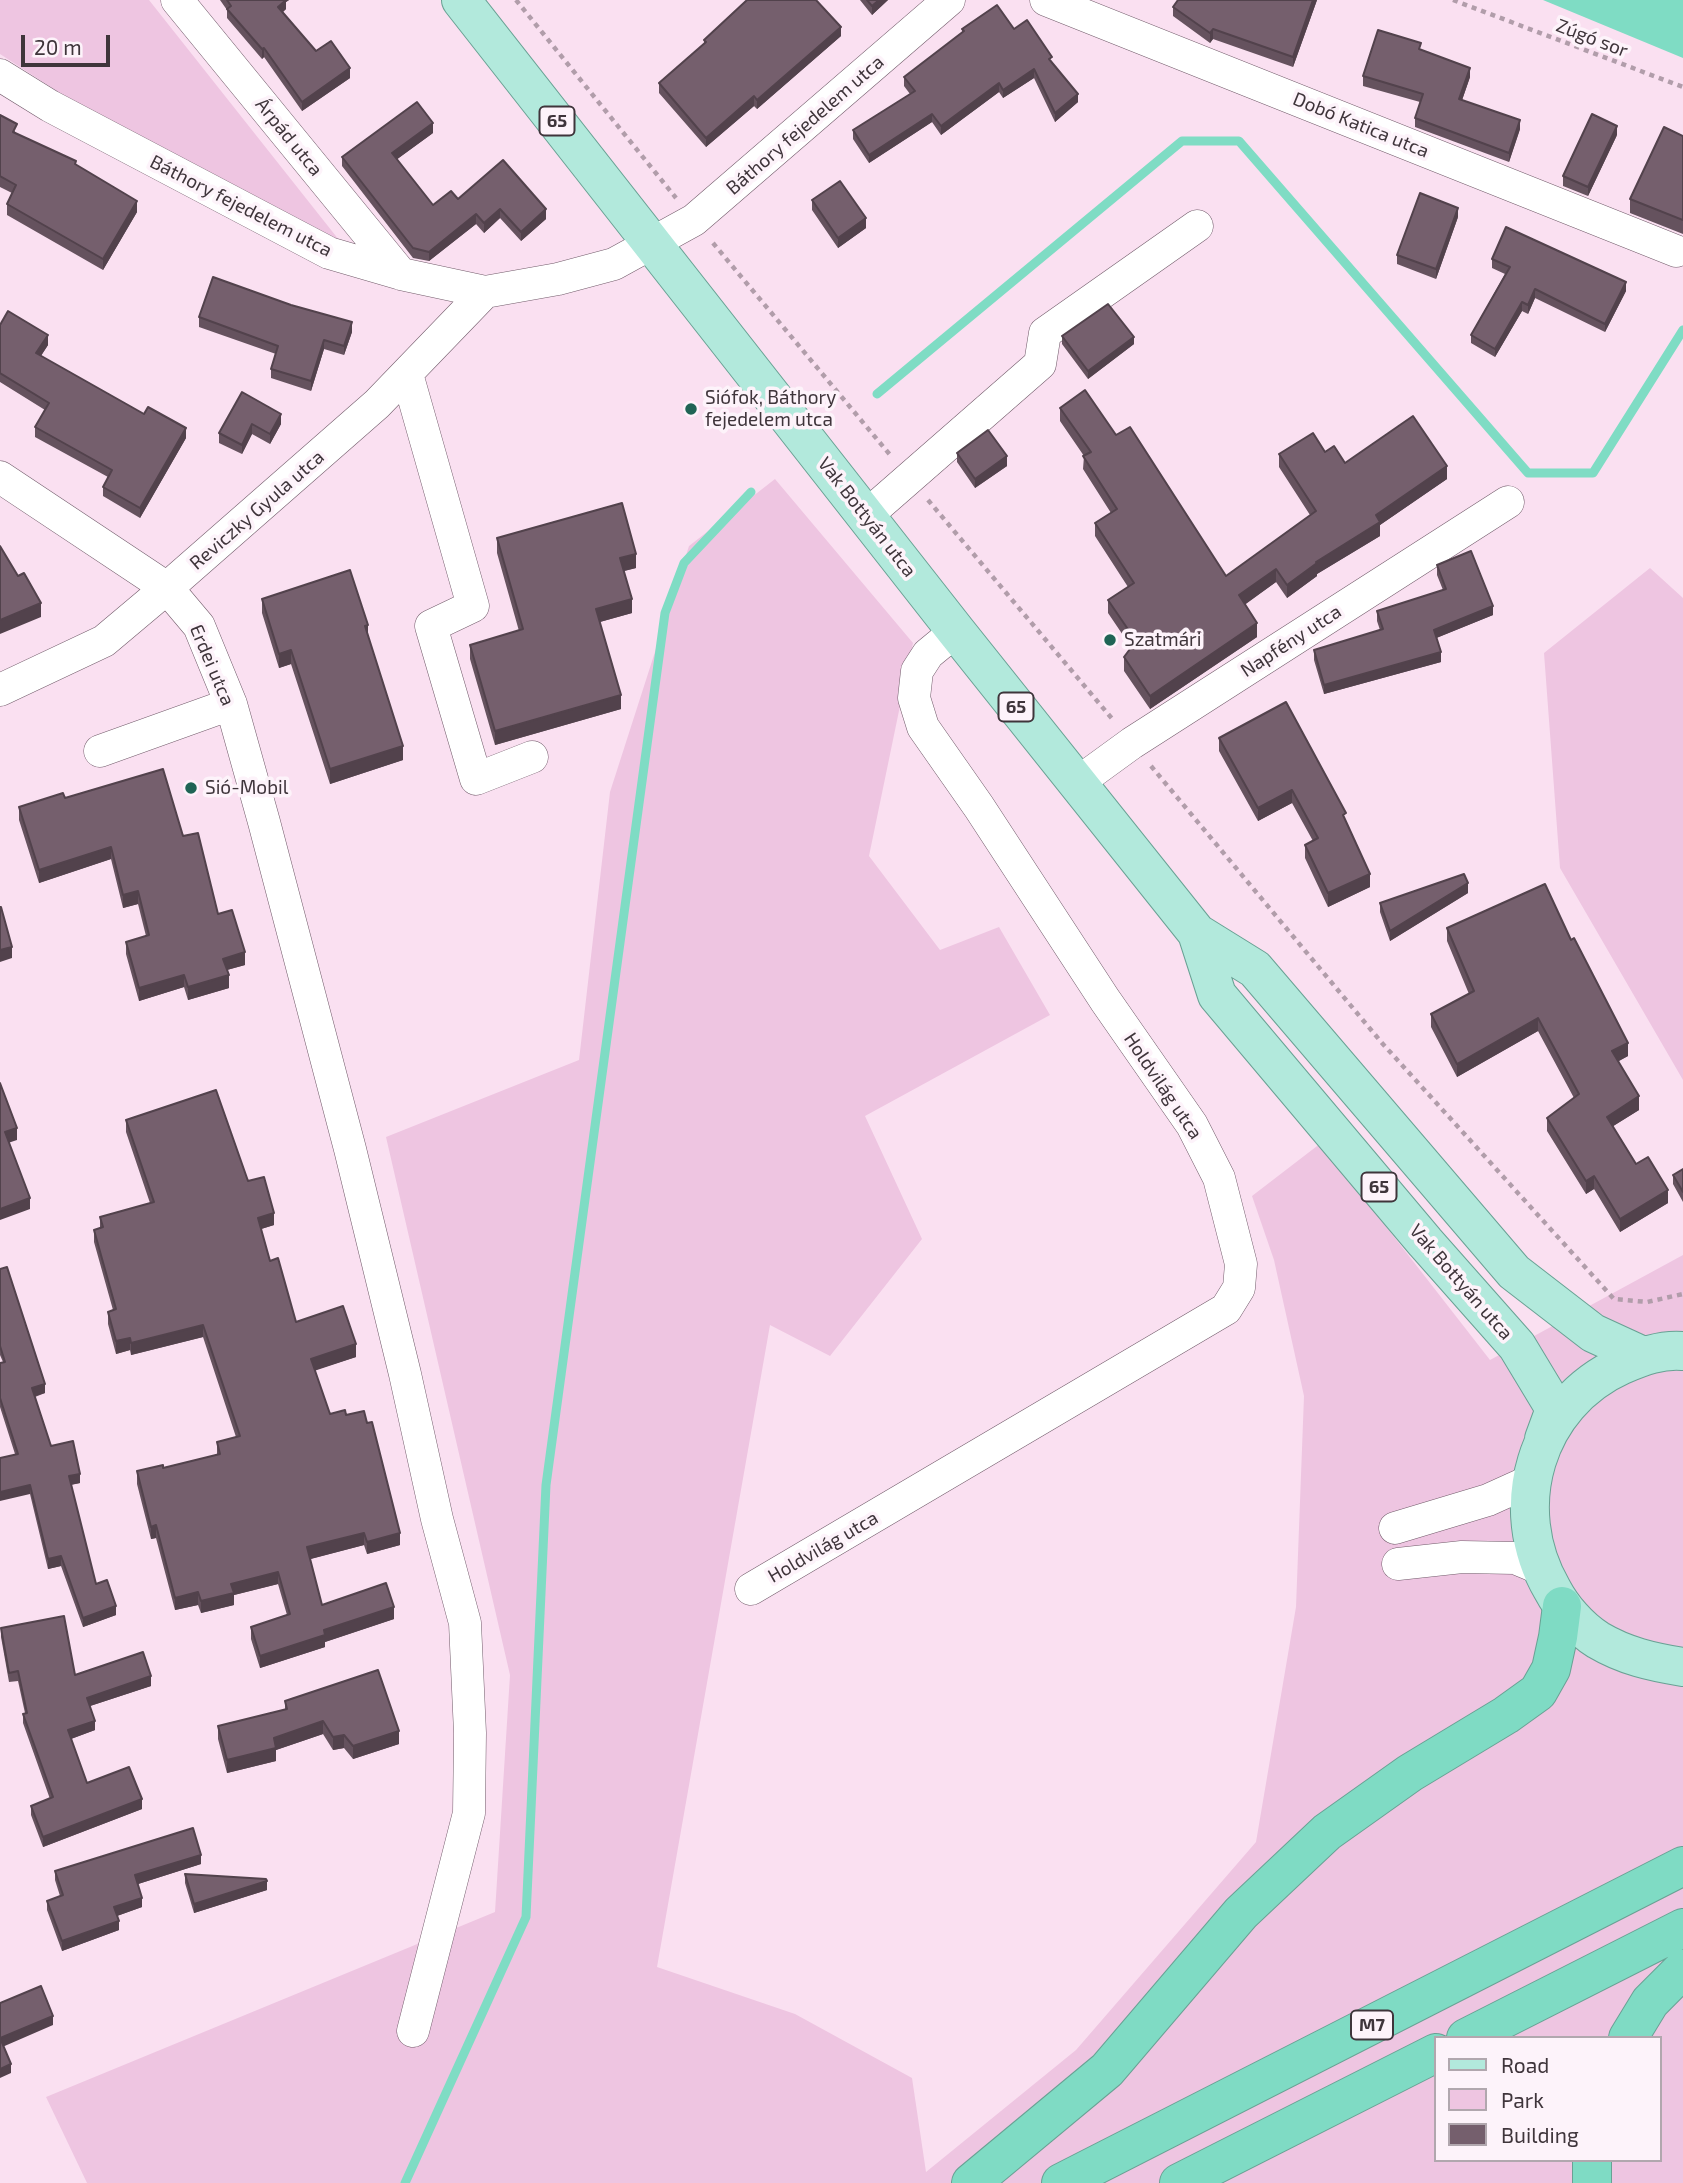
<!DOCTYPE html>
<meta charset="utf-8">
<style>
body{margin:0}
#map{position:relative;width:1683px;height:2183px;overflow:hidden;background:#fae0f1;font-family:"Exo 2",sans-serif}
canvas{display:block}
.legend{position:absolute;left:1434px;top:2036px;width:228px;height:126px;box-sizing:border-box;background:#fdf3fa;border:2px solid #b1a7ae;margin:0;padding:9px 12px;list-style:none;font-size:21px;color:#3f353b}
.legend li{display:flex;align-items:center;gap:14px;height:35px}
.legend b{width:35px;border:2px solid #b1a7ae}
.scale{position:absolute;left:21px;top:35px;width:89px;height:32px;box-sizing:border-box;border:4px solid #3f353b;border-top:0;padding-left:9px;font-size:21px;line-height:24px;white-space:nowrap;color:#3f353b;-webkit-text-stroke:5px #fdf3fa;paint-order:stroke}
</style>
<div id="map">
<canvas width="1683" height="2183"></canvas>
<ul class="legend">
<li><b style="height:9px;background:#b2e9dc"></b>Road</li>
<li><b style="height:19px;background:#eec5e1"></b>Park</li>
<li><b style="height:19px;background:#755f6d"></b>Building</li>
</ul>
<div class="scale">20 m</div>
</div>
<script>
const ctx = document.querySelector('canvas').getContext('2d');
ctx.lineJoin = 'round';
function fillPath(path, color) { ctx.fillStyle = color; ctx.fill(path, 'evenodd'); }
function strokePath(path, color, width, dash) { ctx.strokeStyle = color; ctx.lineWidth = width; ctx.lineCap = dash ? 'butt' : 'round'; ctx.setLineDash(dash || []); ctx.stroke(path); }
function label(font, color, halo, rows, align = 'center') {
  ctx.font = font + ' "Exo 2",sans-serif'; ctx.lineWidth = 7; ctx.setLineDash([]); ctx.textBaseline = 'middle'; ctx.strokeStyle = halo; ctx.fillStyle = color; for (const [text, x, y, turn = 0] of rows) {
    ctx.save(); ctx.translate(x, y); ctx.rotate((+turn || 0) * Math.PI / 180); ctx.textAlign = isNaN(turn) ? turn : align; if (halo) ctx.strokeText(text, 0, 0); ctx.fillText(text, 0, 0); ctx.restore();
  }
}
const green = new Path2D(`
 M0,0H149L339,240L60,93L0,54Z
 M775,479L913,643L869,856L940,950L999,927L1050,1015L865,1116L922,1239L830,1356L770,1325L657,1967L795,2014L912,2078L926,2172L1076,2050L1256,1842L1296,1607L1304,1396L1274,1260L1252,1196L1321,1143L1490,1360L1683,1255V2183H87L46,2097L495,1912L510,1675L386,1137L579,1060L610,792L689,546ZM1436,2038H1660V2160H1436Z
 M1650,568L1683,598V1080L1560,868L1544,653Z`);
const water = new Path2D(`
 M1543,0H1683V58Z`);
const stream = new Path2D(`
 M877,394L1182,141H1239L1528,473H1593L1683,330
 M405,2183L526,1917L546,1485L665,613L684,563L751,492`);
const path = new Path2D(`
 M516,0L676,198
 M1453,0L1683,87
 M713,243L891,456
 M928,500L1114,721
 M1151,766L1382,1043L1614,1299L1647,1302L1683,1294`);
const minor = new Path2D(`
 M177,0L401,274
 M1046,0L1676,251
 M0,75L50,106L329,253L401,274L485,292L558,279L614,264L694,220L949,0
 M407,374L473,606L431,626L476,779L532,757
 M0,477L167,588L199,626L231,704L264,822L350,1149L405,1374L437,1519L465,1623L470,1733L469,1813L413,2031
 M866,516L1040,364L1045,333L1197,226
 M0,690L104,641L167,588L377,404L485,292
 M100,751L231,704
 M1077,783L1132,743L1508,502
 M1395,1528L1488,1500L1530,1481
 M1398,1564L1462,1557L1515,1558L1539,1568
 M751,1589L1226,1309L1239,1288L1241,1264L1219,1178L1192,1125L1105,1000L979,807L923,727L914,698L917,671L928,654L956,631`);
const major = new Path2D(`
 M461,0L956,631L1197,933L1255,969L1514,1272L1593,1333L1643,1356
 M1197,933L1217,995L1425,1242L1517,1346L1555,1409L1544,1439
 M1683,1351C1661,1349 1641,1357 1622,1365C1535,1404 1505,1508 1552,1589C1562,1608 1579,1628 1598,1640C1625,1656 1652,1662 1683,1667`);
const highway = new Path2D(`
 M1466,2038L1683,1928
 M1628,2038L1650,2002L1683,1969
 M971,2183L1107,2070L1241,1913L1327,1832L1410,1773L1506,1715L1538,1692L1551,1669L1558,1637L1562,1606
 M1061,2183L1683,1866
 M1179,2183L1436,2053
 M1592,2183V2160`);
const wall = new Path2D(`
 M220,0H289L286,2V9L283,12L316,51L350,78L302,111L264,57L262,59L227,18V10Z
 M860,0H888L872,15Z
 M1317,0L1293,67L1213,39L1210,43L1173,16V7Z
 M962,29H1014L1052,62L1078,102L1055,122L1034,78L1003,98L999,92L941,135L932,122L869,163L853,139V130L910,94L904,86V77L962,33Z
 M841,36L757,109L754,106L706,147L659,93V83L704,44V40Z
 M1421,50L1470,77L1462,100L1520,129L1509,162L1415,127V118L1420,102L1363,86V76Z
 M0,115L17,134L76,165L137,212L103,270L7,215V204L12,193L0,187Z
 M433,133L397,159L433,205L458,199L546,219L521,241L500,218L484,233L476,224L429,261L413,258L342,166V157Z
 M1617,135L1588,196L1563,186V176Z
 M1683,136V234L1630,213V199Z
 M812,200L866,228L838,248L812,210Z
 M1458,217L1436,279L1397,264V255Z
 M1492,259L1626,291L1605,332L1535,298L1528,314L1522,311L1495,357L1471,343V335L1505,274L1492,268Z
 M199,317L352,332L344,355L324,349L311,391L271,378V369L276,354L199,327Z
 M0,325L48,345L41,356L186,438L140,518L103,496V487L108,477L35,437V427L45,410L0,382Z
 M1062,336L1134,344L1088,379L1062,344Z
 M242,392L281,424L270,444L252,434L242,454L219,443V433Z
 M1060,408L1116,435L1226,576L1310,515L1279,467V454L1325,452L1345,463L1447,479L1380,525V536L1317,574V576L1287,598L1276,582L1245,604L1257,637L1150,709L1124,671V657L1131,647L1108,613V600L1128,587L1095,536V523L1111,513L1083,469L1084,456L1060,421Z
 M957,453L1007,466L975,488L957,462Z
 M497,538L636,568L624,571L632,613L600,622L621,709L495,745L470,659V645L519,631L497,553Z
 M1437,565L1493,615L1436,638L1441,662L1324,694L1314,660V650L1380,630L1377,621V611L1443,590L1437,575Z
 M262,599L368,638L403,760L330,784L291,664L279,668L262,613Z
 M1219,738L1346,822L1370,887L1328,907L1305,858V845L1313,841L1292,803L1258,821L1219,751Z
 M65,798L183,836L218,914L245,965L227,970L229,988L188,1000L184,987L139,1001L126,954V942L146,936L138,904L123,908L111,859L39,883L19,820V807Z
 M1468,893L1390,941L1380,912V903Z
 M1447,928L1571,940L1628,1056L1618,1061L1639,1110L1613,1126L1636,1164L1668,1203L1620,1232L1594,1189L1586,1194L1547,1131V1118L1574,1098L1538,1031L1457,1077L1431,1027V1014L1469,994L1447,941Z
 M126,1120L248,1181L274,1225L261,1229L270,1261L296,1322L356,1357L315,1370L330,1414L346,1415L400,1545L367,1554L364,1545L310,1559L322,1605L394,1619L325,1642V1647L260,1668L251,1639V1627L287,1615L278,1584L234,1595V1605L201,1613L198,1605L175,1610L156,1538L151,1539L137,1484V1471L163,1468L217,1455V1442L236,1437L203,1337L131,1355L130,1350L116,1354L108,1324V1312L113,1310L94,1242V1230L100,1228V1217L150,1203L126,1132Z
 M1683,1169V1202L1673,1184V1175Z
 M0,1269L45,1393L35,1397L51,1446L80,1483L71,1485L96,1584L116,1615L83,1627L61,1566L48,1569L30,1494L15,1454L0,1407V1363L3,1362L0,1355Z
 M1,1628L75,1675L151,1686L90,1706L95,1730L71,1739L87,1783L142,1809L43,1847L31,1815V1806L50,1799L23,1723V1714L25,1713L18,1681L9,1682L1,1637Z
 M285,1701L399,1744L353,1759L344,1748L333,1750L323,1734L276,1750V1761L227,1773L218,1739V1726L285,1710Z
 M201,1864L138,1884L142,1907L117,1916L119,1930L62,1951L47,1910V1901L60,1896L55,1880V1871Z
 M185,1874L267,1890L194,1913L185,1883Z`);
const shadedWall = new Path2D(`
 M282,0H289L286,2V9L278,16V7Z
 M879,0H888L872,15V6Z
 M1313,0H1317L1293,67V57Z
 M841,27V36L757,109V100Z
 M1213,29V39L1210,43V33Z
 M264,48V57L262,59V49Z
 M350,68V78L302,111V102Z
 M1470,68V77L1459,109V99Z
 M1034,69V78L1003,98V90Z
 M999,83V92L941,135V126Z
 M1078,94V102L1055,122V113Z
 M754,96V106L706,147V138Z
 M932,114V122L869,163V155Z
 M1520,120V129L1509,162V153Z
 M433,123V133L392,163V153Z
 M1617,126V135L1588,196V187Z
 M137,201V212L103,270V259Z
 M1458,208V217L1436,279V269Z
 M500,209V218L484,233V223Z
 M546,209V219L521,241V232Z
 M476,214V224L429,261V252Z
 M866,218V228L838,248V238Z
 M1626,282V291L1605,332V324Z
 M1535,289V298L1528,314V305Z
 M1522,302V311L1495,357V349Z
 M352,322V332L344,355V346Z
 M48,335V345L36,363V353Z
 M1134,337V344L1088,379V371Z
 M324,340V349L311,391V381Z
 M281,414V424L270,444V434Z
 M252,424V434L242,454V445Z
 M186,428V438L140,518V508Z
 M1007,456V466L975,488V479Z
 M1447,466V479L1380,525V536L1317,574V576L1287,598V585L1376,515Z
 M636,554V568L620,572V558Z
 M1276,569V582L1239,609V595Z
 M632,599V613L596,623V609Z
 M41,603V617L0,634V620Z
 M1493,606V615L1434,639V630Z
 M1257,623V637L1150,709V696Z
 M368,625V639L365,626Z
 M291,650V664L279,668V654Z
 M1441,652V662L1324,694V685Z
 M621,695V709L495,745V731Z
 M403,746V760L330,784V769Z
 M1292,790V803L1258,821V808Z
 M111,847V859L39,883V870Z
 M1370,874V887L1328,907V893Z
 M1468,883V893L1390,941V931Z
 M138,891V904L123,908V895Z
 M12,947V958L0,962V950Z
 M245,952V965L223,971V959Z
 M184,975V987L139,1001V988Z
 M229,975V988L188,1000V987Z
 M1538,1018V1031L1457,1077V1064Z
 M1628,1043V1056L1612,1065V1051Z
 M1639,1096V1110L1607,1130V1117Z
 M17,1128V1140L5,1144V1132Z
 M1594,1176V1189L1586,1194V1181Z
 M1668,1190V1203L1620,1232V1219Z
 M30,1198V1209L0,1220V1209Z
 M274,1213V1225L258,1230V1218Z
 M203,1325V1337L131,1355V1343Z
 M130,1338V1350L116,1354V1341Z
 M356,1344V1357L311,1372V1359Z
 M45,1384V1393L32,1397V1388Z
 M80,1474V1483L69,1485V1476Z
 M30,1485V1494L0,1501V1492Z
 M156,1525V1538L151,1539V1527Z
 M364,1533V1545L307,1560V1547Z
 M400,1533V1545L367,1554V1542Z
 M61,1556V1566L48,1569V1559Z
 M278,1572V1584L234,1595V1605L201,1613V1601L231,1584Z
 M198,1592V1605L175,1610V1598Z
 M116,1606V1615L83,1627V1618Z
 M394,1607V1619L325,1642V1647L260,1668V1656L324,1630Z
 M151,1676V1686L87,1707V1698Z
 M95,1721V1730L68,1740V1730Z
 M323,1721V1734L276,1750V1761L227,1773V1760L274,1738Z
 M399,1731V1744L353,1759V1746Z
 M344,1735V1748L333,1750V1737Z
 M142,1799V1809L43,1847V1837Z
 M201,1855V1864L135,1885V1875Z
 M267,1881V1890L194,1913V1904Z
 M142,1898V1907L114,1917V1907Z
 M119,1921V1930L62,1951V1941Z
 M53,2016V2025L0,2048V2038Z
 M11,2064V2073L0,2078V2069Z`);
const building = new Path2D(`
 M227,0H286L278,7L316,51L331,41L350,68L302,102L264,48L262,49L227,9L231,6Z
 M747,0H816L841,27L757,100L754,96L706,138L659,83L706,42L704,40Z
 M867,0H879L872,6Z
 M1178,0H1313L1293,57L1213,29L1210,33L1173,7Z
 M997,5L1014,29L1027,20L1052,57L1049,59L1078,94L1055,113L1034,69L1003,90L999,83L941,126L932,114L869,155L853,130L915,91L904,77L964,31L962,29Z
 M1378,30L1421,43L1419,49L1470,68L1459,99L1520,120L1509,153L1415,118L1423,94L1363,76Z
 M417,102L433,123L392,153L433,205L451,191L458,199L503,160L546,209L521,232L500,209L484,223L476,214L429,252L413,248L342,157Z
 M1592,114L1617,126L1588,187L1563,176Z
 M0,115L17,124L13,132L76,161L75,164L137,201L103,259L7,204L16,185L0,176Z
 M1664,127L1683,136V220L1630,199Z
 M840,181L866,218L838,238L812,200Z
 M1420,193L1458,208L1436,269L1397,255Z
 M1506,227L1626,282L1605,324L1535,289L1528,305L1522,302L1495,349L1471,335L1510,267L1492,259Z
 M213,277L291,305L352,322L344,346L324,340L311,381L271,369L278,346L199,317Z
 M1108,304L1134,337L1088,371L1062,336Z
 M8,311L48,335L36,353L144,414L148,407L186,428L140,508L103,487L112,470L35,427L49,403L0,373V325Z
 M1085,390L1116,435L1130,427L1226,576L1316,511L1279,454L1313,433L1325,452L1334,446L1345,463L1413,416L1447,466L1376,515L1380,522L1316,562L1317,563L1287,585L1276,569L1239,595L1257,623L1150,696L1124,657L1136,641L1108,600L1134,583L1095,523L1117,509L1083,456L1091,452L1060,408Z
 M242,392L281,414L270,434L252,424L242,445L219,433Z
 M988,430L1007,456L975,479L957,453Z
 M622,503L636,554L620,558L632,599L596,609L621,695L495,731L470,645L523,629L497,538Z
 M0,546L18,576L24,573L41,603L0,620Z
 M1471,551L1493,606L1434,630L1441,652L1324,685L1314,650L1383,629L1377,611L1446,589L1437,565Z
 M350,570L368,625L365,626L403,746L330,769L291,650L279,654L262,599Z
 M1286,702L1346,813L1343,815L1370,874L1328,893L1305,845L1318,838L1292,790L1258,808L1219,738Z
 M163,769L183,836L198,833L218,914L232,910L245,952L223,959L229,975L188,987L184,975L139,988L126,942L149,935L138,891L123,895L111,847L39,870L19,807L63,793L65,798Z
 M1464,874L1468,883L1390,931L1380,903Z
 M1545,884L1571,940L1574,938L1628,1043L1612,1051L1639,1096L1607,1117L1636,1164L1648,1157L1668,1190L1620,1219L1594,1176L1586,1181L1547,1118L1579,1094L1538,1018L1457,1064L1431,1014L1474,991L1447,928Z
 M0,907H1L12,947L0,950Z
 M0,1083L17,1128L5,1132L30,1198L0,1209Z
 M216,1090L248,1181L264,1177L274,1213L258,1218L270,1261L278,1258L296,1322L343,1306L356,1344L311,1359L330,1414L345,1410L346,1415L364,1411L367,1423L372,1422L400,1533L367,1542L364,1533L307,1547L322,1605L386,1583L394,1607L324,1630L325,1635L260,1656L251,1627L290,1614L278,1572L231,1584L234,1593L201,1601L198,1592L175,1598L156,1525L151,1527L137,1471L163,1465V1468L220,1454L217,1442L240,1436L203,1325L131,1343L130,1338L116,1341L108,1312L116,1309L94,1230L103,1227L100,1217L154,1202L126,1120Z
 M1683,1169V1192L1673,1175Z
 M7,1267L45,1384L32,1388L51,1446L73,1441L80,1474L69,1476L96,1584L107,1580L116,1606L83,1618L61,1556L48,1559L30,1485L0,1492V1458L18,1454L0,1398V1363L5,1362L0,1346V1269Z
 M64,1616L75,1675L143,1652L151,1676L87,1698L95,1721L68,1730L87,1783L129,1767L142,1799L43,1837L31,1806L53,1797L23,1714L27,1713L18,1671L9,1673L1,1628Z
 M378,1670L399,1731L353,1746L344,1735L333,1737L323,1721L274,1738L276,1748L227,1760L218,1726L287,1709L285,1701Z
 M193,1828L201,1855L135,1875L142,1898L114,1907L119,1921L62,1941L47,1901L63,1895L55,1871Z
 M185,1874L266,1879L267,1881L194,1904Z
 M41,1986L53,2016L0,2038L11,2064L0,2069V2003Z`);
const markers = [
 [691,409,7,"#1f6455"],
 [1110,640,7,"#1f6455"],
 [191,788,7,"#1f6455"]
];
const shields = [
 [557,121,35],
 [1016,707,35],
 [1379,1187,35],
 [1372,2025,42]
];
const shieldNames = [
 ["65",557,121],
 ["65",1016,707],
 ["65",1379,1187],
 ["M7",1372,2025]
];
const streetNames = [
 ["Zúgó sor",1592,38,21],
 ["Báthory fejedelem utca",805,125,-41],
 ["Dobó Katica utca",1361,125,22],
 ["Árpád utca",289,137,51],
 ["Báthory fejedelem utca",241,206,27],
 ["Reviczky Gyula utca",257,510,-41],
 ["Vak Bottyán utca",867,517,52],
 ["Napfény utca",1291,641,-33],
 ["Erdei utca",212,665,67],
 ["Holdvilág utca",1163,1086,56],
 ["Vak Bottyán utca",1461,1282,49],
 ["Holdvilág utca",823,1547,-30]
];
const poiNames = [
 ["Siófok, Báthory",705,398],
 ["fejedelem utca",705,420],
 ["Szatmári",1124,640],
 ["Sió-Mobil",205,788]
];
fillPath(green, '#eec5e1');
fillPath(water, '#7fdcc4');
strokePath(stream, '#7fdcc4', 9);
strokePath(minor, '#725c6b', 33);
strokePath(major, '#69a194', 40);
strokePath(highway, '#69a194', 40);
strokePath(path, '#b19daa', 4.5, [5, 5]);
strokePath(minor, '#fff', 32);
strokePath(major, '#b2e9dc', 38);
strokePath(highway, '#7fdbc4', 38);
fillPath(wall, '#65525e');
fillPath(shadedWall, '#52424c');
fillPath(building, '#755f6d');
strokePath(building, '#52424c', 2);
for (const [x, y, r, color] of markers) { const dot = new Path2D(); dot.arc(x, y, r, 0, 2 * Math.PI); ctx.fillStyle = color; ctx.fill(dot); strokePath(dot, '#fdf3fa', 2.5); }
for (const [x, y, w] of shields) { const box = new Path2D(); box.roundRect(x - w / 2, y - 14.5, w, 29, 5); ctx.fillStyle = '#fdf3fa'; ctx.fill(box); strokePath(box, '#3f353b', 2); }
label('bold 18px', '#3f353b', null, shieldNames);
label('19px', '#3f353b', '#fdf3fa', streetNames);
label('19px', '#3f353b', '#fdf3fa', poiNames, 'left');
</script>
